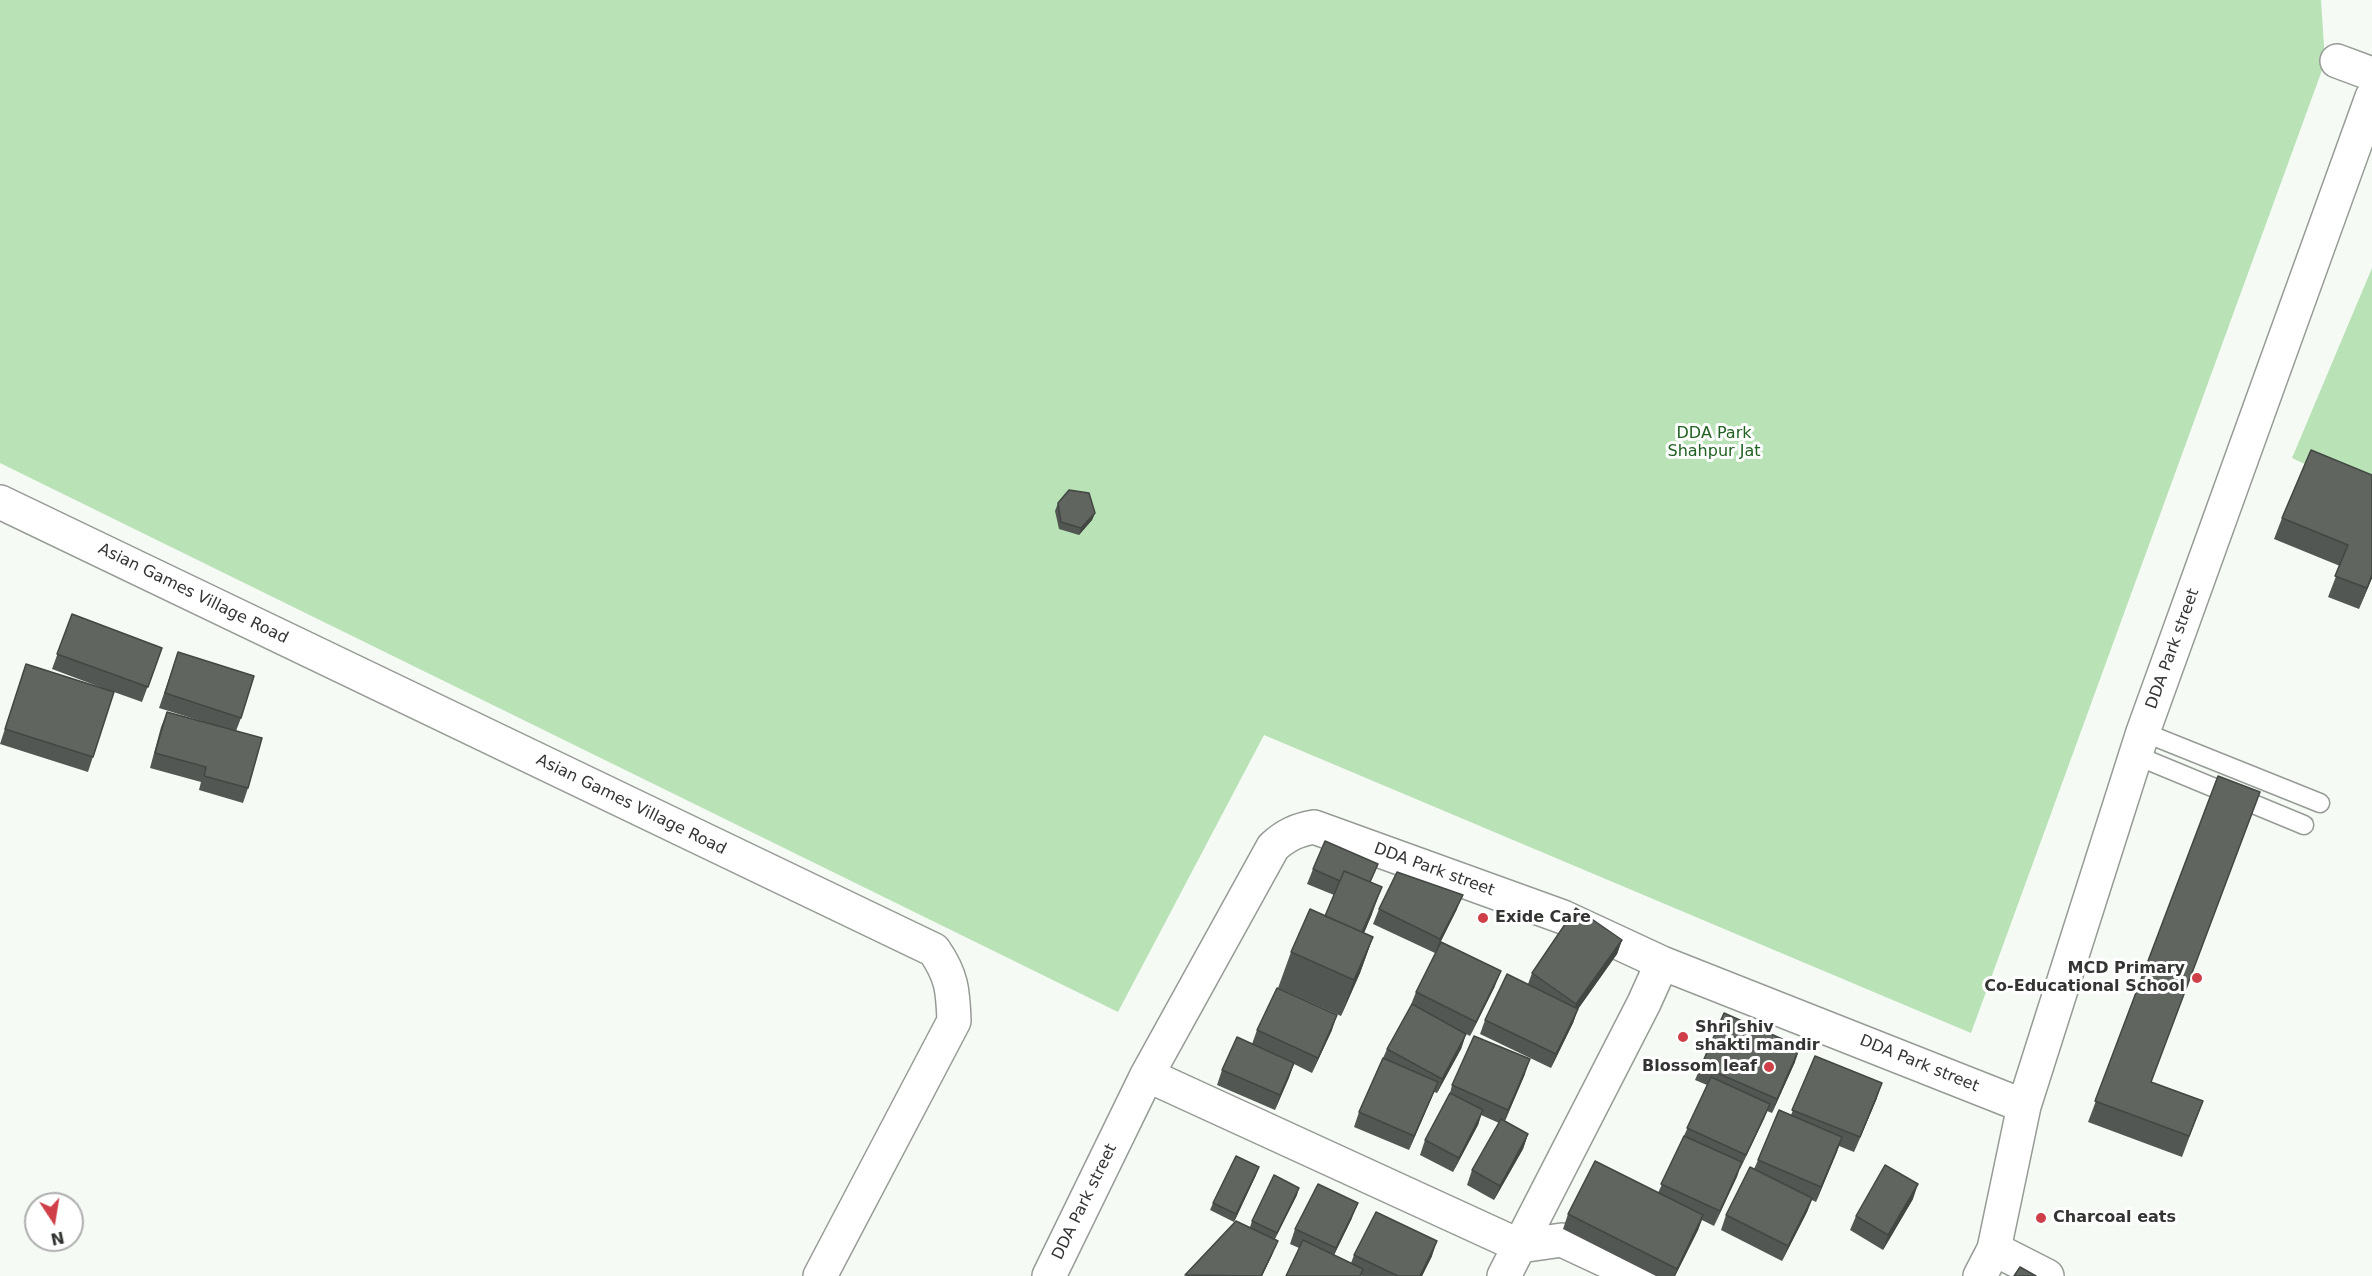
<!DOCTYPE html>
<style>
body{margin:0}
#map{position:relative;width:2372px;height:1276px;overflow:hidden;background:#f5faf5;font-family:"DejaVu Sans",sans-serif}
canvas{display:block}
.north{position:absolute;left:24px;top:1192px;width:60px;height:60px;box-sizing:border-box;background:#fff;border:2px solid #adaead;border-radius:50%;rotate:168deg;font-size:16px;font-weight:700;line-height:24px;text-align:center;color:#333533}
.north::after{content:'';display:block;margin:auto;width:21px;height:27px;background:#ce3f48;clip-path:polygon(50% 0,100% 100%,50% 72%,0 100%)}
</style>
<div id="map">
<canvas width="2372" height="1276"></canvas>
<div class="north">N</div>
</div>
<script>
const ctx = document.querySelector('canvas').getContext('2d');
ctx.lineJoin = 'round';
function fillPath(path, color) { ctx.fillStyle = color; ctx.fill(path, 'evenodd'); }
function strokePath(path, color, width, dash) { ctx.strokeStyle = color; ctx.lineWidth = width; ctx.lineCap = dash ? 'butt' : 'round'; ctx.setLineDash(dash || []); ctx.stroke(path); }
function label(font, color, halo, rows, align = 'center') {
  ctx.font = font + ' "DejaVu Sans",sans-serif'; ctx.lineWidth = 6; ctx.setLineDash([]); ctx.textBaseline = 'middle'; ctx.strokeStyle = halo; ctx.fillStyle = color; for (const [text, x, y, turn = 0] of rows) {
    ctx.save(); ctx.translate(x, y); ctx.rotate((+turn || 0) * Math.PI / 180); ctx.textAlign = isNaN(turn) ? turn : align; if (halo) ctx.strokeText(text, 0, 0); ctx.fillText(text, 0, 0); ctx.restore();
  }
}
const green = new Path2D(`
 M0,0H2321L2325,62L1971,1033L1264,735L1118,1012L0,463Z
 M2372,268V496L2292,458Z`);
const lane = new Path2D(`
 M2143,732L2320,803
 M2135,755L2304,825`);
const street = new Path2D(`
 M2337,61L2372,74
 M0,502L934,950C952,976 953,991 954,1021L820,1276
 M1147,1075L1520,1246L1562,1240L1639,1276
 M1994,1249L2047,1276
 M1049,1276L1147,1075L1273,847C1286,835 1297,830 1314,827L1563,917L1662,963L2024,1106L2143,732L2372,97
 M1504,1276L1644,1003L1662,963
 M1980,1276L1994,1249L2024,1106`);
const wall = new Path2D(`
 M2311,450L2372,578L2359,609L2328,597L2340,566L2274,539L2282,518Z
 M1058,503L1095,513L1092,520L1079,535L1059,529L1055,511Z
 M72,614L162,648L142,702L114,692L88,772L0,744L26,664L113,692L52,669Z
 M178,652L241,718L236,731L248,788L243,803L199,790L201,782L150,768L161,727L167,712L211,724L159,708Z
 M2218,776L2151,1082L2203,1101L2182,1157L2088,1122Z
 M1313,869L1371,882L1372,914L1364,933L1373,937L1360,973L1341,1016L1278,988L1291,952L1325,916L1334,895L1307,884Z
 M1379,909H1457L1435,953L1373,924Z
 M1622,940L1617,954L1578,1009L1573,1023L1551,1068L1480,1034L1485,1020L1528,984L1532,973Z
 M1495,986L1470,1036L1466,1034L1461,1049L1437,1093L1434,1092L1409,1150L1354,1127L1359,1112L1387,1049L1410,1007L1416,992Z
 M1257,1030H1332L1312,1073L1294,1064L1275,1110L1217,1085L1222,1070L1252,1044Z
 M1815,1056L1877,1098L1854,1152L1839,1146L1816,1202L1812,1200L1807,1212L1782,1261L1721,1230L1726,1215L1754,1169L1758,1160L1791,1115Z
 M1795,1062L1772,1113L1767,1111L1740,1169H1739L1714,1226L1702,1220L1698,1230L1675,1276H1656L1563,1229L1568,1214L1658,1193L1707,1085L1695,1080L1701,1066Z
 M1525,1074L1505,1121L1528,1134L1523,1149L1494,1200L1467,1185L1472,1170L1499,1123L1481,1115L1478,1125L1453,1172L1420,1155L1425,1140L1450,1093L1452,1085Z
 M1256,1175L1234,1222L1210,1210L1213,1203Z
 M1297,1195L1275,1239L1272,1255L1262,1276H1185L1250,1227L1252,1221Z
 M1913,1199L1883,1250L1850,1230L1856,1216Z
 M1352,1218L1334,1255L1351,1263L1354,1255L1432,1256L1422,1276H1362L1290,1244L1295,1229Z`);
const shadedWall = new Path2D(`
 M1095,513L1092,520L1079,535L1081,528Z
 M2372,575V578L2359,609L2367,588Z
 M1382,887L1372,914L1352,961L1362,934Z
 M1463,895L1457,909L1435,953L1440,939Z
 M1373,937L1360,973L1341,1016L1354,980Z
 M1622,940L1617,954L1571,1019L1576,1004Z
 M1501,971L1495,986L1470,1036L1476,1022Z
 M1578,1009L1573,1023L1551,1068L1556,1054Z
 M1337,1015L1332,1030L1312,1073L1318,1058Z
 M1466,1034L1461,1049L1437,1093L1442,1079Z
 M1800,1047L1795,1062L1772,1113L1777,1099Z
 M1530,1059L1525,1074L1503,1125L1508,1110Z
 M1294,1063L1289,1078L1275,1110L1280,1095Z
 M1438,1082L1432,1097L1409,1150L1414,1136Z
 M1882,1083L1877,1098L1854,1152L1860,1137Z
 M1770,1104L1764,1119L1740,1169L1746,1155Z
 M1483,1110L1478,1125L1453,1172L1459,1158Z
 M1528,1134L1523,1149L1494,1200L1500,1186Z
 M1842,1137L1837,1152L1816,1202L1821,1187Z
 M1742,1162L1737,1177L1714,1226L1720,1211Z
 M1259,1167L1256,1175L1234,1222L1236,1214Z
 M1918,1184L1913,1199L1883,1250L1888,1235Z
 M1299,1188L1297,1195L1274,1240L1277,1233Z
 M1812,1198L1807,1212L1782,1261L1788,1246Z
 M1358,1203L1352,1218L1330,1263L1336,1248Z
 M1703,1215L1698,1230L1675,1276H1674L1677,1269Z
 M1278,1241L1272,1255L1262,1276H1261Z
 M1437,1241L1432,1256L1422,1276H1420Z`);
const building = new Path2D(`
 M2311,450L2372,475V575L2367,588L2335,576L2348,545L2282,518Z
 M1069,490L1089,493L1095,513L1081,528L1061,522L1058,503Z
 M72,614L162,648L148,687L57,654Z
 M178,652L254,676L241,718L165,693Z
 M26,664L114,692L93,757L5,729Z
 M167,712L262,738L248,788L204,776L206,767L155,753Z
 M2218,776L2260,792L2151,1082L2203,1101L2189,1136L2095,1101Z
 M1325,841L1378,864L1370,882L1344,871L1340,881L1313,869Z
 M1344,871L1382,887L1362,932L1325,916Z
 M1397,872L1463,895L1440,939L1379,909Z
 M1576,908L1622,940L1576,1004L1532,973Z
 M1310,909L1373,937L1354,980L1291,952Z
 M1441,942L1501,971L1476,1022L1416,992Z
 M1507,974L1578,1009L1556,1054L1485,1020Z
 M1277,988L1337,1015L1318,1058L1257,1030Z
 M1412,1004L1466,1034L1442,1079L1387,1049Z
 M1724,1013L1800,1047L1777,1099L1701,1066Z
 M1474,1036L1530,1059L1508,1110L1452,1085Z
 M1237,1037L1294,1063L1280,1095L1222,1070Z
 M1815,1056L1882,1083L1860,1137L1792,1110Z
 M1383,1058L1438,1082L1414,1136L1359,1112Z
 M1711,1077L1770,1104L1746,1155L1687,1128Z
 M1450,1093L1483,1110L1459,1158L1425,1140Z
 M1779,1110L1842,1137L1821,1187L1758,1160Z
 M1501,1119L1528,1134L1500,1186L1472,1170Z
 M1684,1136L1742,1162L1720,1211L1661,1184Z
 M1236,1156L1259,1167L1236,1214L1213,1203Z
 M1595,1161L1703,1215L1677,1269L1568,1214Z
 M1885,1165L1918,1184L1888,1235L1856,1216Z
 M1750,1167L1812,1198L1788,1246L1726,1215Z
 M1274,1175L1299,1188L1277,1233L1252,1221Z
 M1318,1184L1358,1203L1336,1248L1295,1229Z
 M1376,1212L1437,1241L1420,1276H1398L1354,1255Z
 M1236,1221L1278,1241L1261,1276L1185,1275Z
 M1303,1240L1363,1269L1360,1276H1286Z
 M2020,1267L2036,1276H2014Z`);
const markers = [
 [1483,918,6,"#ce3f48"],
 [2197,978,6,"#ce3f48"],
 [1683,1037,6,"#ce3f48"],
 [1769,1067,6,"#ce3f48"],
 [2041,1218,6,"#ce3f48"]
];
const parkNames = [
 ["DDA Park",1714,434],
 ["Shahpur Jat",1714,452]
];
const streetNames = [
 ["Asian Games Village Road",193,594,26],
 ["DDA Park street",2173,649,-70],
 ["Asian Games Village Road",631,805,26],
 ["DDA Park street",1434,870,20],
 ["DDA Park street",1919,1064,22],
 ["DDA Park street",1085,1202,-64]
];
const poiNames = [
 ["Exide Care",1495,918],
 ["MCD Primary",2185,969,"right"],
 ["Co-Educational School",2185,987,"right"],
 ["Shri shiv",1695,1028],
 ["shakti mandir",1695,1046],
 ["Blossom leaf",1757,1067,"right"],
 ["Charcoal eats",2053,1218]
];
fillPath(green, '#b9e2b6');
strokePath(lane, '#969b96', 21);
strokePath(street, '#969b96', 36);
strokePath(lane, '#fff', 18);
strokePath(street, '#fff', 33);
fillPath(wall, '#535753');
fillPath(shadedWall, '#434743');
fillPath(building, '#606560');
strokePath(building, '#434743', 1.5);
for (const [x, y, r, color] of markers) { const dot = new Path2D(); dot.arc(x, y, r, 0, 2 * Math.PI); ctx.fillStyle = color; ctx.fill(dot); strokePath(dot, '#fff', 2); }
label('16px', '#206121', '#fff', parkNames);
label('16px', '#333533', '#fff', streetNames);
label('bold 16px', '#333533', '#fff', poiNames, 'left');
</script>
